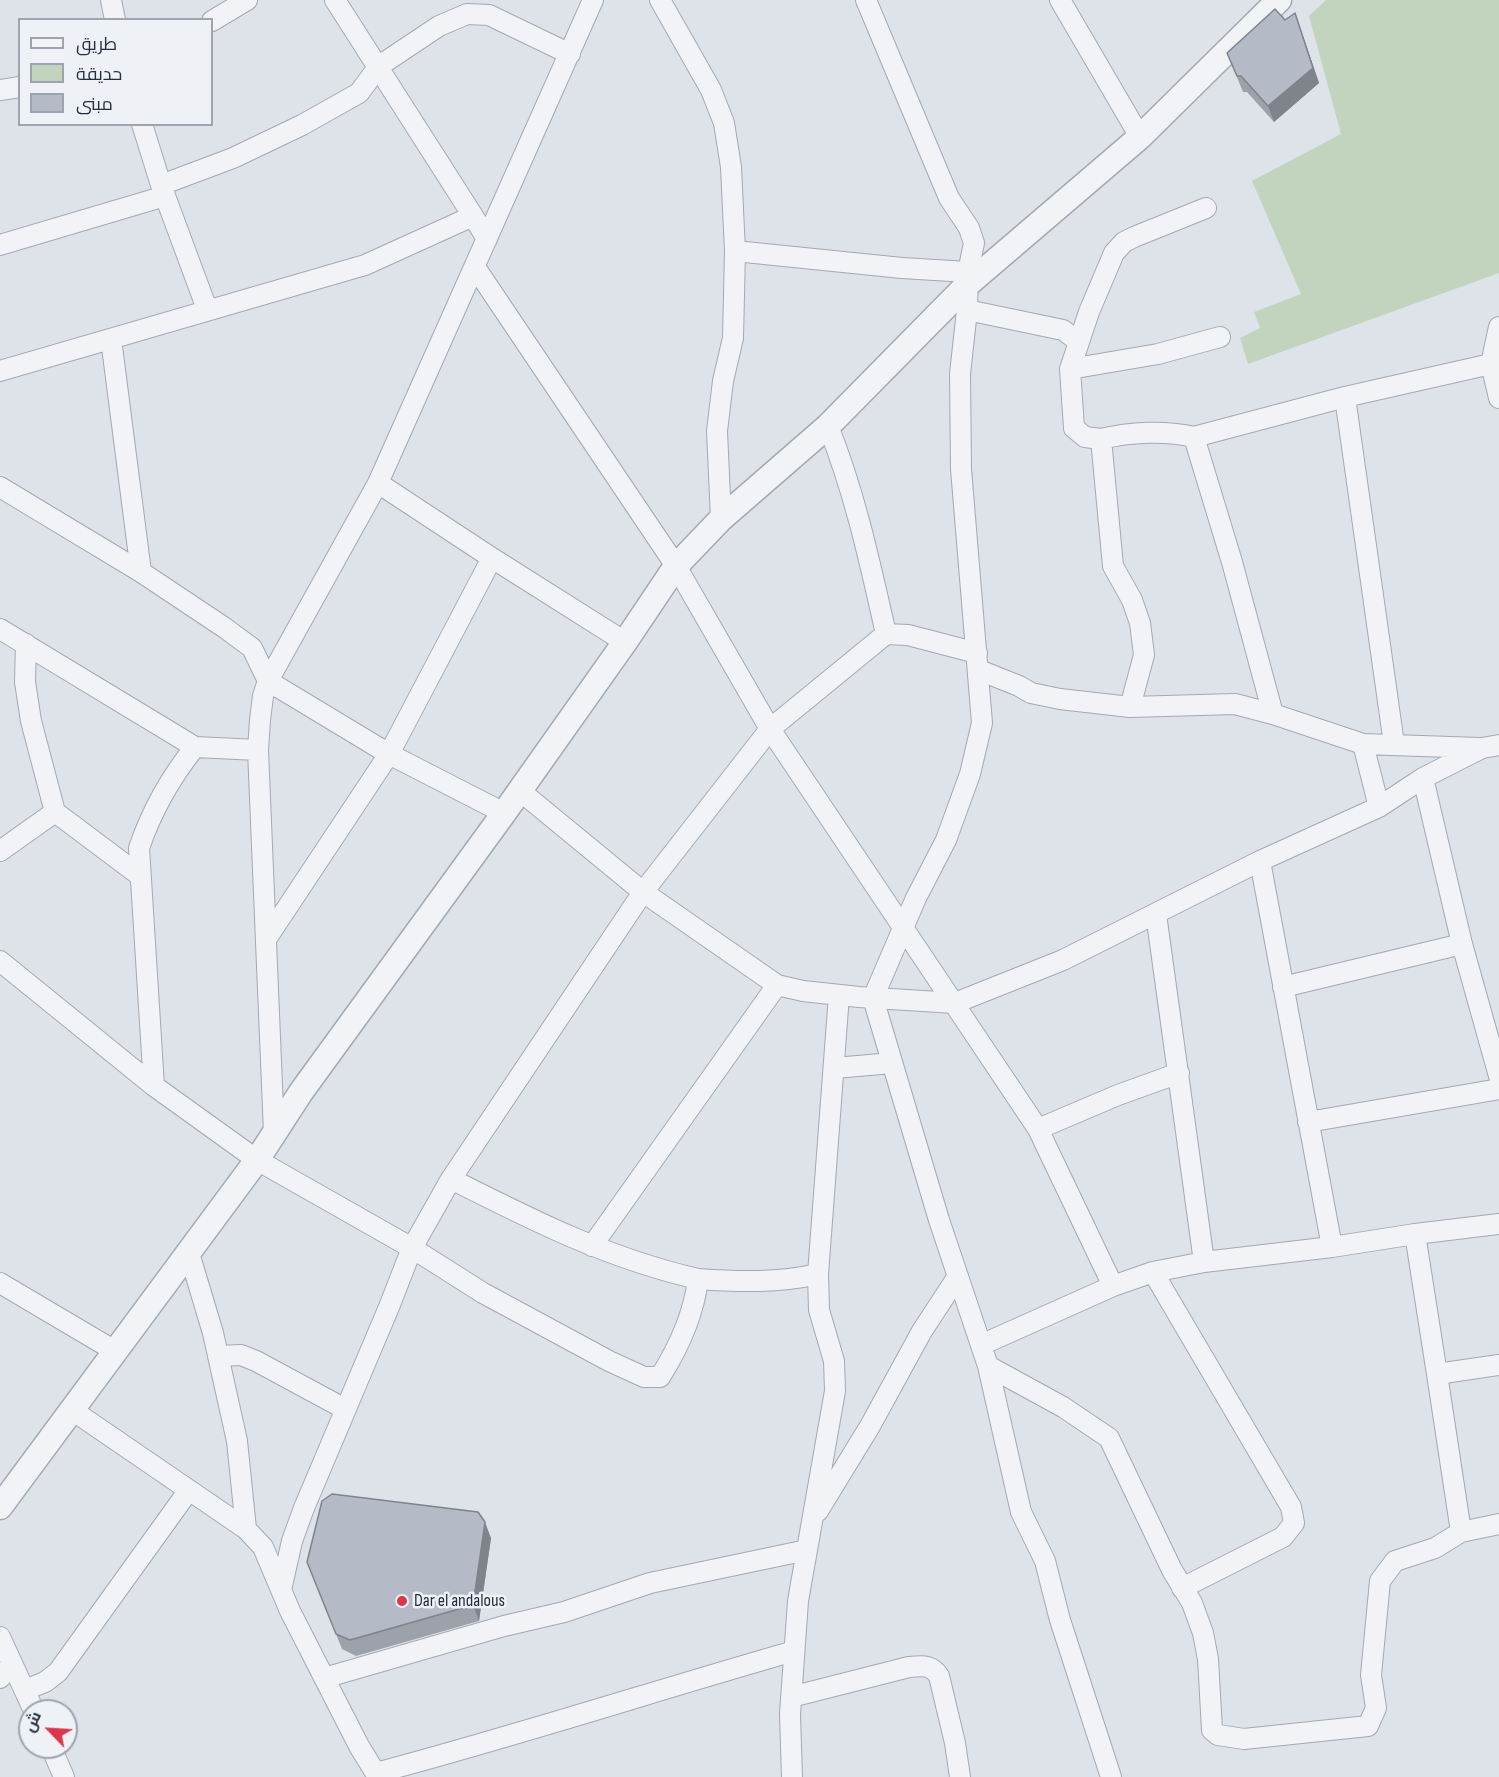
<!DOCTYPE html>
<meta charset="utf-8">
<style>
body{margin:0}
#map{position:relative;width:1499px;height:1777px;overflow:hidden;background:#dee2e9;font-family:"Sofia Sans Condensed",Cairo,sans-serif}
canvas{display:block}
.legend{position:absolute;left:18px;top:18px;width:195px;height:108px;box-sizing:border-box;background:#eef1f6;border:2px solid #9ea3ae;margin:0;padding:8px 10px;list-style:none;font-size:18px;color:#262f41}
.legend li{display:flex;align-items:center;gap:12px;height:30px}
.legend b{width:30px;border:2px solid #9ea3ae}
.north{position:absolute;left:18px;top:1699px;width:60px;height:60px;box-sizing:border-box;background:#eef1f6;border:2px solid #9ea3ae;border-radius:50%;rotate:295deg;font-size:16px;font-weight:700;line-height:24px;text-align:center;color:#262f41}
.north::after{content:'';display:block;margin:auto;width:21px;height:27px;background:#da374b;clip-path:polygon(50% 0,100% 100%,50% 72%,0 100%)}
</style>
<div id="map">
<canvas width="1499" height="1777"></canvas>
<ul class="legend">
<li><b style="height:8px;background:#f1f3f7"></b>طريق</li>
<li><b style="height:16px;background:#c3d4be"></b>حديقة</li>
<li><b style="height:16px;background:#b5bbc6"></b>مبنى</li>
</ul>
<div class="north">ش</div>
</div>
<script>
const ctx = document.querySelector('canvas').getContext('2d');
ctx.lineJoin = 'round';
function fillPath(path, color) { ctx.fillStyle = color; ctx.fill(path, 'evenodd'); }
function strokePath(path, color, width, dash) { ctx.strokeStyle = color; ctx.lineWidth = width; ctx.lineCap = dash ? 'butt' : 'round'; ctx.setLineDash(dash || []); ctx.stroke(path); }
function label(font, color, halo, rows, align = 'center') {
  ctx.font = font + ' "Sofia Sans Condensed",sans-serif'; ctx.lineWidth = 5; ctx.setLineDash([]); ctx.textBaseline = 'middle'; ctx.strokeStyle = halo; ctx.fillStyle = color; for (const [text, x, y, turn = 0] of rows) {
    ctx.save(); ctx.translate(x, y); ctx.rotate((+turn || 0) * Math.PI / 180); ctx.textAlign = isNaN(turn) ? turn : align; if (halo) ctx.strokeText(text, 0, 0); ctx.fillText(text, 0, 0); ctx.restore();
  }
}
const green = new Path2D(`
 M1326,0H1499V273L1248,364L1240,338L1260,328L1254,312L1301,294L1252,181L1341,134L1309,16Z`);
const minor = new Path2D(`
 M111,0L115,20
 M335,0L473,216
 M660,0L711,90L724,123L731,167L735,251L733,338L723,381L717,431L721,519
 M866,0L949,198L969,228L974,243L968,272L967,310L960,374L961,469L982,723L970,774L946,840L916,898L873,998L939,1220L988,1366L1021,1512L1045,1561L1060,1620L1111,1777
 M1060,0L1140,137
 M212,21L247,0
 M0,90L20,87
 M142,124L161,185L207,309
 M161,185L233,158L302,125L359,93L379,66L439,26L467,14L489,15L570,54
 M1206,208L1134,237L1124,242L1114,253L1089,312L1070,369L1158,354L1220,337
 M0,245L165,196
 M735,251L902,268L968,272
 M475,267L676,566L770,729L1038,1129L1113,1286L1153,1272L1204,1262L1332,1247L1415,1234L1437,1374
 M967,310L1063,330L1078,341
 M1499,327L1491,364L1499,398
 M111,339L141,572
 M1070,369L1074,428L1085,437L1101,439L1113,566L1132,600L1140,623L1144,655L1130,707
 M0,371L365,265L473,216L487,239
 M1345,397L1394,744
 M828,426C855,493 870,563 886,634
 M1101,439C1130,432 1165,430 1194,437
 M378,483L492,558L625,642
 M0,487L141,572L225,628L252,648L268,681L389,754L504,813
 M0,629L195,747L258,750
 M26,644L25,682L31,721L55,812L139,875
 M979,670L1019,686L1031,693L1060,699L1130,707L1235,704L1273,714
 M1363,744L1379,807
 M1479,748L1363,744L1273,714L1232,562L1194,437L1345,397L1491,364
 M1423,778L1462,944L1499,1076
 M519,790L643,892L777,985L803,991L859,997L955,1003L1063,960L1260,861L1379,807L1423,778L1482,748L1499,745
 M0,851L55,812
 M1260,861L1332,1247
 M1156,914L1204,1262
 M267,938L389,754L492,558
 M0,961L154,1086L257,1160L412,1248L483,1293L609,1361L644,1377H660C679,1347 694,1313 698,1279C739,1282 779,1283 818,1274
 M1283,987L1462,944
 M835,1068L892,1063
 M154,1086L139,848C152,810 170,778 195,747
 M1308,1122L1499,1089
 M1038,1129L1118,1095L1179,1073
 M274,1133L258,750L260,720L263,696L268,681L378,483L593,0
 M451,1179C534,1221 607,1258 698,1279
 M1415,1234L1499,1224
 M592,1246L777,985
 M189,1253L213,1333L237,1441L246,1529
 M1153,1272L1291,1507L1294,1523L1283,1537L1182,1588
 M0,1283L115,1351
 M981,1345L1113,1286
 M218,1356L241,1355L256,1361L345,1409
 M1499,1365L1437,1374L1461,1532L1499,1524
 M988,1366L1063,1407L1109,1438L1172,1570L1192,1603L1203,1633L1208,1659L1212,1730L1218,1735L1244,1739L1368,1726L1376,1708L1371,1675L1380,1581L1395,1561L1435,1548L1461,1532
 M72,1410L246,1529L263,1547L290,1611L359,1746L378,1777
 M818,1511L870,1426L922,1331L958,1276
 M281,1590L292,1541L304,1508L389,1307L412,1248L451,1179L643,892L770,729L886,634L908,635L977,653
 M0,1637L34,1711
 M0,1678L12,1664
 M324,1678L504,1626L564,1612L650,1583L807,1550
 M25,1690L45,1682L58,1672L189,1490
 M791,1697L909,1667C922,1666 931,1664 939,1676L955,1743L960,1777
 M51,1747L64,1777
 M376,1773C516,1736 654,1691 794,1651
 M792,1777L790,1714L798,1601L835,1391L834,1361L819,1310L818,1274L839,995`);
const tertiary = new Path2D(`
 M0,1507L257,1160L301,1092L504,813L625,642L676,566L721,519L828,426L967,285L1140,137L1279,0`);
const wall = new Path2D(`
 M1295,13L1319,83L1274,122L1247,92H1243L1227,53L1285,20Z
 M491,1538L479,1621L356,1656L342,1649L307,1562Z`);
const shadedWall = new Path2D(`
 M1295,13L1319,83L1274,122L1268,106Z
 M485,1522L491,1538L479,1621L473,1605Z`);
const building = new Path2D(`
 M1275,9L1285,20L1295,13L1313,68L1268,106L1241,76H1237L1227,53Z
 M332,1494L478,1512L485,1522L473,1605L350,1640L336,1634L307,1562L322,1501Z`);
const markers = [
 [402,1601,6,"#da374b"]
];
const poiNames = [
 ["Dar el andalous",414,1601]
];
fillPath(green, '#c3d4be');
strokePath(minor, '#a3a9b3', 22);
strokePath(tertiary, '#a3a9b3', 27);
strokePath(minor, '#f1f3f7', 20);
strokePath(tertiary, '#f1f3f7', 24);
fillPath(wall, '#9ca1aa');
fillPath(shadedWall, '#7f838b');
fillPath(building, '#b5bbc6');
strokePath(building, '#7f838b', 1.5);
for (const [x, y, r, color] of markers) { const dot = new Path2D(); dot.arc(x, y, r, 0, 2 * Math.PI); ctx.fillStyle = color; ctx.fill(dot); strokePath(dot, '#eef1f6', 2); }
label('18px', '#262f41', '#eef1f6', poiNames, 'left');
</script>
